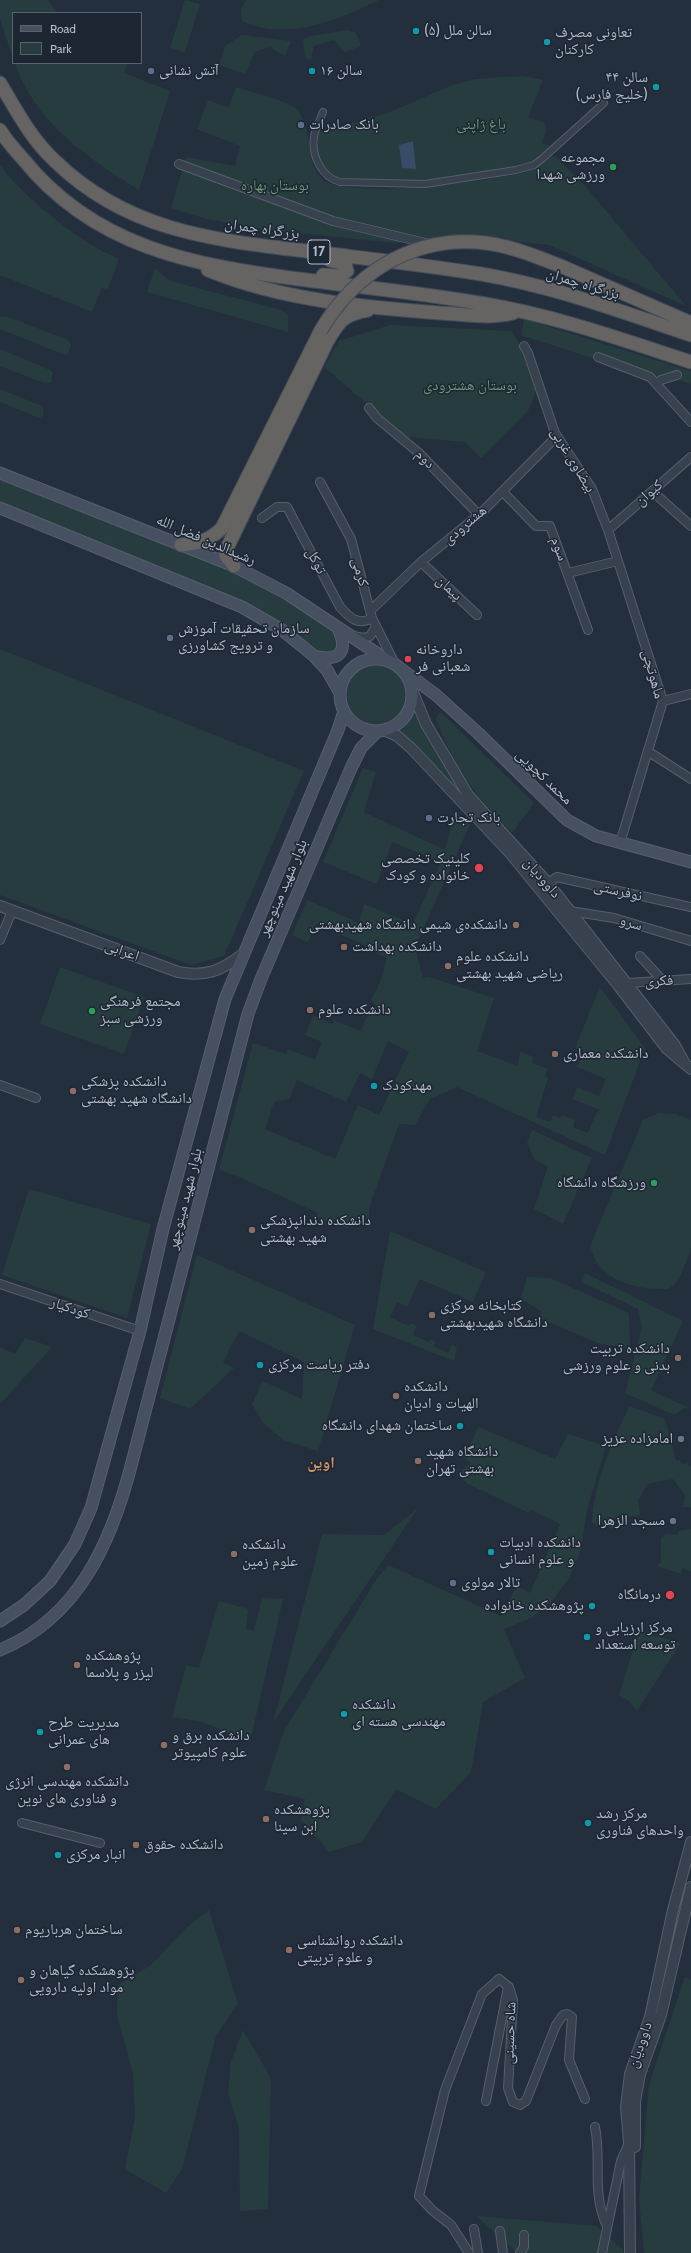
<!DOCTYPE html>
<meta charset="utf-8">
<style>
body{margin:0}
#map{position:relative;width:691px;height:2253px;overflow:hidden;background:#242f3e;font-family:Cabin,sans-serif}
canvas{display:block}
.legend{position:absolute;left:12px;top:12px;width:130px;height:52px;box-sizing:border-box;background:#1d2633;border:1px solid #59626f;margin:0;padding:5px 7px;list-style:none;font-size:12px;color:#b4bcc9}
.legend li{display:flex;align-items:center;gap:8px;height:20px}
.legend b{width:20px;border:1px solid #59626f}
</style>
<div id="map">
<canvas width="691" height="2253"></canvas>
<ul class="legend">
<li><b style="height:5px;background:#465061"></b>Road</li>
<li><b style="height:11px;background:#263c3f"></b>Park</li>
</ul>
</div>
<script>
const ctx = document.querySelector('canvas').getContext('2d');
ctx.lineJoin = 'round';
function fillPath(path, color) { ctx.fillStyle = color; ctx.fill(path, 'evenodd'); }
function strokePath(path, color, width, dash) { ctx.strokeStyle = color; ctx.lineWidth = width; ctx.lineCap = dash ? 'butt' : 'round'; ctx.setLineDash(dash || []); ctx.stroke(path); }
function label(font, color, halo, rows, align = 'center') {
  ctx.font = font + ' Cabin,"Noto Naskh Arabic",sans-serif'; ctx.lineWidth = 3; ctx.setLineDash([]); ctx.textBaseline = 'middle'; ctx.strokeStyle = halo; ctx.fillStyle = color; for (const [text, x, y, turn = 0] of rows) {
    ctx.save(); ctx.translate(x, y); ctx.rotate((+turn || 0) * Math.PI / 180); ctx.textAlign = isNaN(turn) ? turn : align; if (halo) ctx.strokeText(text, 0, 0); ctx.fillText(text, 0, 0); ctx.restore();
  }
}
const green = new Path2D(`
 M0,0H48L57,13H13V58L0,19Z
 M185,0L200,4L185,52L170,48Z
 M246,0H379C338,20 286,42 242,21L241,9Z
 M348,30L356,33L361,46L345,52L334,40L314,46L311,59L305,58L303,39L311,36Z
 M242,35L291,41L285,56L270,47L254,52L246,74L219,65L225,46Z
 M15,63H128L124,73L170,91L139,190C88,158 35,123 15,63Z
 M523,76L543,80L528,117L545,123L546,131L542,143L551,146L548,156L529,165L423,181L338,178C317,173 316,150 318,132L388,113L450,86L475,79Z
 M236,87C248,91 286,101 294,107C315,123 303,161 322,179C344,200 485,181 517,174C531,170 542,164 554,155L586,187L686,306L549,245L456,236L395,243L261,229L207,219L171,208L186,157L235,166L240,146L197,129L208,100L228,108Z
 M0,165C24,198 82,244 119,259L108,289L102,288L92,312L0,275Z
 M155,268L170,281L282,310L288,315V332L147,292Z
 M6,316L68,340L71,345L68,354L65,355L0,329V317Z
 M524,319L691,371V384L676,379H658L521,335Z
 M390,325L512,331L524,351L537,389L528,411L481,458L465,442L406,437L324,367L339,341Z
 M0,349L50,370L53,373L51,382L44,383L0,366Z
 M0,389L42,406L44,412L43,416L39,418L0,402Z
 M0,476L202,557L279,593L334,630L338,646L336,652L329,656L316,652L288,631L0,505Z
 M0,649L304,771L224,956L191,965L0,895Z
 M346 695a30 30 0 1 1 60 0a30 30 0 1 1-60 0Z
 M415,706L453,776L458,788L445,779L397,730C409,724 411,719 415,706Z
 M442,713L534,803L512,833L478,796L453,759L436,720L438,714Z
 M363,768L376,772L364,812L445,850L455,813L471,822L415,947L423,978L429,977L494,998L477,1051L518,1066L520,1052L534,1057L532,1063L548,1069L545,1076L548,1078L536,1117L550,1122L553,1115L560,1118L562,1115L575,1120L573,1127L588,1133L596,1114L600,1110L572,1099L577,1087L599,1096L606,1079L575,1066L579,1064L584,1050L575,1048L600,987L645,1048L605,1155L457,1087L430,1099L415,1125L399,1124L369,1208V1218L347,1228L316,1217L318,1213L237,1176L219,1170L253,1043L286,1054L288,1049L315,1060L322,1042L305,1035L313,1016L332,1024L334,1020L360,1031L367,1018L376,1006L371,999C381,986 382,973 387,958L366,949L367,946L316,924L308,942L292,935L307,900L359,923L364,904L413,924L441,862L392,842L377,884L323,862ZM388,1041L409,1052L379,1115L358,1105L335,1159L265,1129L274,1102L289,1099L297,1080L346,1102L360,1073L372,1079Z
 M60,967L144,997L124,1054L40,1024Z
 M659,1113L676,1114L691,1120V1250L679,1279L669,1289C636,1290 599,1282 590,1246L643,1120Z
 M532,1130L592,1158L563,1224L534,1209L548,1166L534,1159L527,1142Z
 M29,1189L151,1224L127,1318L2,1275Z
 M390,1231L486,1272L473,1302L420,1279L407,1307L397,1302L390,1317L409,1326L411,1323L417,1326L413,1335L429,1342L431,1339L436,1342L434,1346L448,1353L452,1344L457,1348L454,1361L373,1329Z
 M187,1250L197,1255L355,1325L318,1451L285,1441L265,1425L252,1404L263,1381L302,1399L304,1362L239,1331L223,1362L234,1368L190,1409L160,1398L197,1255Z
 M585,1273L683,1321L651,1390L691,1409L684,1408L674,1415L625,1393L642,1327L638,1309L582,1282Z
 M527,1277L550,1278L629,1313L630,1348L600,1344L539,1318L541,1311L521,1299Z
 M25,1338L52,1347L0,1404V1347L15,1354Z
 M629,1406L665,1419L676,1461L680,1460L681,1464L688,1463L689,1466H691V1507H683L685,1496L673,1479L647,1484L638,1500L640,1515L612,1519L615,1529L592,1523C593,1483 613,1443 629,1406Z
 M478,1427L555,1459L568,1434L606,1446L587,1510L581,1550L569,1578L552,1601L533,1617L504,1629L525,1678L483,1702L471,1772L436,1809L396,1789L362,1842L329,1852L301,1820L305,1799L264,1790L284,1731L376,1580L388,1565L501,1616L516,1586L530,1593L560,1524L530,1509L529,1513L468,1484L456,1474L471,1463L461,1455L468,1449Z
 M418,1508L273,1723L322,1534L384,1535Z
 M691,1529V1571L682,1568L681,1574L657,1566L661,1562V1538L666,1534L678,1535V1531Z
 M262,1598L283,1599L250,1742L203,1722L172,1717L186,1665L199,1668L219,1601L248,1609L246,1629L254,1631Z
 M639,1631L681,1643L637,1711L629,1701L619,1695Z
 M209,1910L238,2004L216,2036L182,2169L166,2193L125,2169L135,2117L133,2073L117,2015L118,1985L151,1965L186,1928Z
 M685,1977L691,1980V2253H644L639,2199L649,2085Z
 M243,2030L271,2078L268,2209L240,2211L239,2128L228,2093L231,2062Z
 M476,2216L597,2226L623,2250V2253H517Z`);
const water = new Path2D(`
 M413,141L416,169L402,168L399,145Z`);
const pedestrian = new Path2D(`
 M323,112C320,120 316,128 314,136C311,155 321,177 340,182L425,184L516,170L534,165L543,158L604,103`);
const minor = new Path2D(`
 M179,164L333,221L430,244
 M524,346L528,353L555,433L592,489L608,530L663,701L620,843
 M598,357L650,377L691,422
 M661,380L677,375
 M369,408L377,418L419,453L478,514
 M320,482L351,539L372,618L395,664
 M652,491L691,526
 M503,492L536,526H550L588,630
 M262,518L277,507H287L340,607C350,618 358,626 372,618
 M608,530L691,457
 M421,562L477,615
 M568,573L618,561
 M370,611L421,562L482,512L557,436
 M353,636L364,638L370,636L376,627
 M663,701L691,694
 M649,752L691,779
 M548,883L557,877L691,907
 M570,911L614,918L691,941
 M0,940L12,911
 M640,956L663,981
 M627,983L691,979
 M0,1085L36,1098
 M0,1284L140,1331
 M22,1823L100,1843
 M486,2101L508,1987
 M595,2127C602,2161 591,2193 607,2226
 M474,2229L478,2253
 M500,2231L503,2253
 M469,2253L451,2225L432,2210L419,2196L445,2090L482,1994L499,1979L509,1987L513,2000L508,2088L513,2102L520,2105L526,2101L556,2025L563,2015L567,2014L572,2017L569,2060L585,2099
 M520,2253L524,2247V2235
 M602,2253L621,2161L628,2145`);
const tertiary = new Path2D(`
 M412,690L426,724L468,795L548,883L674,1044L683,1060
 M384,730L397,736L411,748L510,853L618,985L667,1049L691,1069
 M0,906L178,972C206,977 221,971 243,954
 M635,2147V2101L640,2074L661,2015L691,1887
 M630,2253L629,2142L626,2107L630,2074L650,2017L673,1910L691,1842`);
const secondary = new Path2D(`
 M0,473L234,566L286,593L387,660
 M0,508L242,607L282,630L314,656L327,670L340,693
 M314,656C339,662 349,653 338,628
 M340 695a36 36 0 1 1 72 0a36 36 0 1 1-72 0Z
 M401,669L436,695L478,733L567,820L596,836L691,862
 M0,1621L24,1605L50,1581L75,1544L91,1508L140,1331L163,1229L225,999L338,730L344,711
 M0,1650C78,1618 111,1543 131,1466L248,1014L261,979L351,768L361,748L378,731`);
const trunk = new Path2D(`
 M0,83C16,110 31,139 55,161C129,233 217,240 314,252C369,259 425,265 481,274C553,286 622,312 691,335
 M0,130C6,140 15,150 23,159C94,247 192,265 298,279C360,287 423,293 485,304C556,316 623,340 691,362
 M563,267L691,323
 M208,270C281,300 361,307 440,313C463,314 490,319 513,313
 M323,275L339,276L347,271L345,264L330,260
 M181,545C198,543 209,541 222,528L321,330
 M234,566L226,556V550L327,342C339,321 344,314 368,310`);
const trunkBridge = new Path2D(`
 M321,330C354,274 410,238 476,242C507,244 535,256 563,267`);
const markers = [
 [416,31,4,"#0f9aa8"],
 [547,42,4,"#0f9aa8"],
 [151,71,4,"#5c6f8a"],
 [312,71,4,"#0f9aa8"],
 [656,87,4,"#0f9aa8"],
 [301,125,4,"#5c6f8a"],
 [613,167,4,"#2e9e5b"],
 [170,638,4,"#5c6f8a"],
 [408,659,4,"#e0444e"],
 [429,818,4,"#5c6f8a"],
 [479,868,5,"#e0444e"],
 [516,925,4,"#8d6e63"],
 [344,947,4,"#8d6e63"],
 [448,966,4,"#8d6e63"],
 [310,1010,4,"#8d6e63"],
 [92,1011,4,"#2e9e5b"],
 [555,1054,4,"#8d6e63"],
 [374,1086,4,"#0f9aa8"],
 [73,1091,4,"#8d6e63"],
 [654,1183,4,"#2e9e5b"],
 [252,1230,4,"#8d6e63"],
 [432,1315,4,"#8d6e63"],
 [678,1358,4,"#8d6e63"],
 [260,1365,4,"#0f9aa8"],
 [396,1396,4,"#8d6e63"],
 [460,1426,4,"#0f9aa8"],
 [681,1439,4,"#6b7280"],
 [418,1461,4,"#8d6e63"],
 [673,1521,4,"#6b7280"],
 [491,1552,4,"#0f9aa8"],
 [234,1554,4,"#8d6e63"],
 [453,1583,4,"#5c6f8a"],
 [670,1595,5,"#e0444e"],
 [592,1606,4,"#0f9aa8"],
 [587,1637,4,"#0f9aa8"],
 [77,1665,4,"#8d6e63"],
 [344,1714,4,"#0f9aa8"],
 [40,1732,4,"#0f9aa8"],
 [164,1745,4,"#8d6e63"],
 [67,1767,4,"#8d6e63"],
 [266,1819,4,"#8d6e63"],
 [588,1823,4,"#0f9aa8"],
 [136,1845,4,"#8d6e63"],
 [58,1855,4,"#0f9aa8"],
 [17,1930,4,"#8d6e63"],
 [289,1950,4,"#8d6e63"],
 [21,1980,4,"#8d6e63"]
];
const shields = [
 [319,252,22]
];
const shieldNames = [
 ["17",319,252]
];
const poiNames = [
 ["(۵) سالن ملل",424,31],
 ["تعاونی مصرف",555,33],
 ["کارکنان",555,50],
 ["آتش نشانی",159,71],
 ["سالن ۱۶",320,71],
 ["سالن ۴۴",648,78,"right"],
 ["(خلیج فارس)",648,95,"right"],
 ["بانک صادرات",309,125],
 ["مجموعه",605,158,"right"],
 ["ورزشی شهدا",605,175,"right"],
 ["سازمان تحقیقات آموزش",178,629],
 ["و ترویج کشاورزی",178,646],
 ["داروخانه",416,650],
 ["شعبانی فر",416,667],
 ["بانک تجارت",437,818],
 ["کلینیک تخصصی",470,859,"right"],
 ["خانواده و کودک",470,876,"right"],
 ["دانشکده‌ی شیمی دانشگاه شهیدبهشتی",508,925,"right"],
 ["دانشکده بهداشت",352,947],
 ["دانشکده علوم",456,957],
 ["ریاضی شهید بهشتی",456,974],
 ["مجتمع فرهنگی",100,1002],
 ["ورزشی سبز",100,1019],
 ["دانشکده علوم",318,1010],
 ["دانشکده معماری",563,1054],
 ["دانشکده پزشکی",81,1082],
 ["دانشگاه شهید بهشتی",81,1099],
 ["مهدکودک",382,1086],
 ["ورزشگاه دانشگاه",646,1183,"right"],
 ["دانشکده دندانپزشکی",260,1221],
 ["شهید بهشتی",260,1238],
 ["کتابخانه مرکزی",440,1306],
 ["دانشگاه شهیدبهشتی",440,1323],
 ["دانشکده تربیت",670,1349,"right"],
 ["بدنی و علوم ورزشی",670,1366,"right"],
 ["دفتر ریاست مرکزی",268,1365],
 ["دانشکده",404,1387],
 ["الهیات و ادیان",404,1404],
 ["ساختمان شهدای دانشگاه",452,1426,"right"],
 ["امامزاده عزیز",673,1439,"right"],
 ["دانشگاه شهید",426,1452],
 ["بهشتی تهران",426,1469],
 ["مسجد الزهرا",665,1521,"right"],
 ["دانشکده ادبیات",499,1543],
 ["و علوم انسانی",499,1560],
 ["دانشکده",242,1545],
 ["علوم زمین",242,1562],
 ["تالار مولوی",461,1583],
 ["درمانگاه",661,1595,"right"],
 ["پژوهشکده خانواده",584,1606,"right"],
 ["مرکز ارزیابی و",595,1628],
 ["توسعه استعداد",595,1645],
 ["پژوهشکده",85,1656],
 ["لیزر و پلاسما",85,1673],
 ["دانشکده",352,1705],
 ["مهندسی هسته ای",352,1722],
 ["مدیریت طرح",48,1723],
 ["های عمرانی",48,1740],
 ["دانشکده برق و",172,1736],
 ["علوم کامپیوتر",172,1753],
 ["دانشکده مهندسی انرژی",67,1782,"center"],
 ["و فناوری های نوین",67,1799,"center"],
 ["پژوهشکده",274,1810],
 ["ابن سینا",274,1827],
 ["مرکز رشد",596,1814],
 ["واحدهای فناوری",596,1831],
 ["دانشکده حقوق",144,1845],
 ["انبار مرکزی",66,1855],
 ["ساختمان هرباریوم",25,1930],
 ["دانشکده روانشناسی",297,1941],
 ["و علوم تربیتی",297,1958],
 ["پژوهشکده گیاهان و",29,1971],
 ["مواد اولیه دارویی",29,1988]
];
const parkNames = [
 ["باغ ژاپنی",481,125],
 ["بوستان بهاره",275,186],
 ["بوستان هشترودی",470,386]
];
const streetNames = [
 ["بزرگراه چمران",262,229,8],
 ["بزرگراه چمران",583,284,17],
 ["دوم",425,459,44],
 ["بیضاوی غربی",573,460,59],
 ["کیوان",649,493,-41],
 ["هشترودی",465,525,-40],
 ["رشیدالدین فضل الله",206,540,23],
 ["سوم",559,549,70],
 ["توکل",316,561,62],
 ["کرمی",360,572,75],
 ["پیمان",449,588,43],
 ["ماهوتچی",653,674,75],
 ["محمد کچویی",544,777,44],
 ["داوودیان",542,878,49],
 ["بلوار شهید مینوچهر",283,888,-67],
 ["نوفرستی",618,891,13],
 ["سرو",631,923,16],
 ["اعرابی",122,951,20],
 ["فکری",659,981,-3],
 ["بلوار شهید مینوچهر",185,1199,-76],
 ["کودکیار",70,1308,19],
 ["شاه حسینی",510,2033,-88],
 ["داوودیان",640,2045,-71]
];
const neighbourhoodNames = [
 ["اوین",321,1463]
];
fillPath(green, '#263c3f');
fillPath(water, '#394c67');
strokePath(pedestrian, '#565f6c', 8);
strokePath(minor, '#565f6c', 10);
strokePath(tertiary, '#565f6c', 12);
strokePath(secondary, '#565f6c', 13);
strokePath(trunk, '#434c59', 15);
strokePath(pedestrian, '#38414e', 6);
strokePath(minor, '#38414e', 8);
strokePath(tertiary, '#38414e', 10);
strokePath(secondary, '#465061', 11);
strokePath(trunk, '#656462', 13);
strokePath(trunkBridge, '#434c59', 15, []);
strokePath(trunkBridge, '#656462', 13);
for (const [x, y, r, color] of markers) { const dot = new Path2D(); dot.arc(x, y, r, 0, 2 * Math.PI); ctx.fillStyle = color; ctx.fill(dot); strokePath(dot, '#1d2633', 1.5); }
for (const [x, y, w] of shields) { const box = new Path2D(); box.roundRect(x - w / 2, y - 12, w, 24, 3); ctx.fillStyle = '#1d2633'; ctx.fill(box); strokePath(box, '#b4bcc9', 1); }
label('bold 14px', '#b4bcc9', null, shieldNames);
label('15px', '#b4bcc9', '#1d2633', poiNames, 'left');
label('15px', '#6b9a76', '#1d2633', parkNames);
label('15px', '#b4bcc9', '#1d2633', streetNames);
label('bold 16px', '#d59563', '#1d2633', neighbourhoodNames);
</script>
